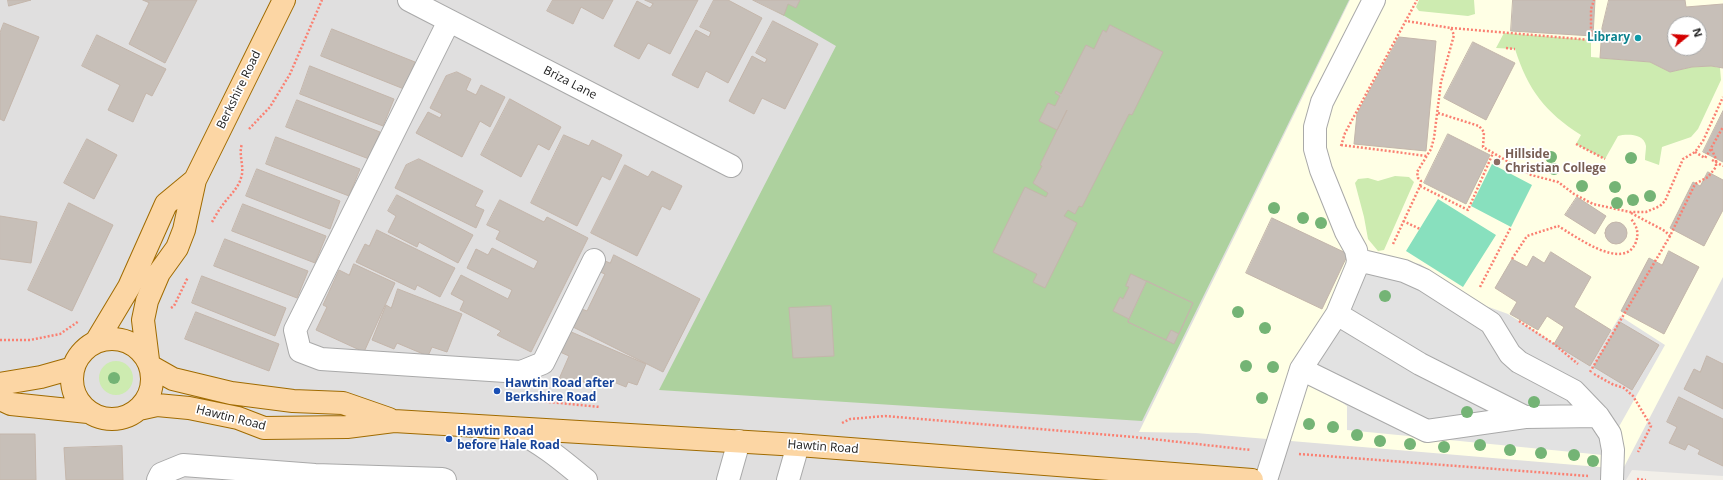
<!DOCTYPE html>
<style>
body{margin:0}
#map{position:relative;width:1723px;height:480px;overflow:hidden;background:#f2efe9;font-family:"Open Sans",sans-serif}
canvas{display:block}
.north{position:absolute;left:1667px;top:16px;width:40px;height:40px;box-sizing:border-box;background:#fff;border:1px solid #a7a7a7;border-radius:50%;rotate:72deg;font-size:11px;font-weight:700;line-height:16px;text-align:center;color:#222}
.north::after{content:'';display:block;margin:auto;width:14px;height:18px;background:#d40000;clip-path:polygon(50% 0,100% 100%,50% 72%,0 100%)}
</style>
<div id="map">
<canvas width="1723" height="480"></canvas>
<div class="north">N</div>
</div>
<script>
const ctx = document.querySelector('canvas').getContext('2d');
ctx.lineJoin = 'round';
function fillPath(path, color) { ctx.fillStyle = color; ctx.fill(path, 'evenodd'); }
function strokePath(path, color, width, dash) { ctx.strokeStyle = color; ctx.lineWidth = width; ctx.lineCap = dash ? 'butt' : 'round'; ctx.setLineDash(dash || []); ctx.stroke(path); }
function label(font, color, halo, rows, align = 'center') {
  ctx.font = font + ' "Open Sans",sans-serif'; ctx.lineWidth = 3.5; ctx.setLineDash([]); ctx.textBaseline = 'middle'; ctx.strokeStyle = halo; ctx.fillStyle = color; for (const [text, x, y, turn = 0] of rows) {
    ctx.save(); ctx.translate(x, y); ctx.rotate((+turn || 0) * Math.PI / 180); ctx.textAlign = isNaN(turn) ? turn : align; if (halo) ctx.strokeText(text, 0, 0); ctx.fillText(text, 0, 0); ctx.restore();
  }
}
const residential = new Path2D(`
 M0,0H1723V476L1632,470L1626,480H0ZM1675,24H1699V48H1675Z`);
const education = new Path2D(`
 M1350,0H1723V277L1623,469L1196,433L1139,432ZM1675,24H1699V48H1675Z`);
const grass = new Path2D(`
 M1419,0H1474L1475,14L1468,16L1419,11L1416,7Z
 M1504,33L1591,40V57L1650,62L1670,72L1692,67L1711,66L1720,68L1721,80L1698,129L1691,137L1662,147L1659,165L1645,160C1645,155 1646,150 1646,146C1644,133 1626,134 1618,136L1605,159L1576,144L1581,135C1545,112 1528,90 1515,49L1496,48Z
 M1395,176L1409,177L1414,182L1384,250L1378,251L1368,239L1364,217L1355,183L1358,179L1368,178L1378,181Z
 M99 378a17 17 0 1 1 34 0a17 17 0 1 1-34 0Z`);
const forest = new Path2D(`
 M757,0H1349L1142,421L659,390L836,46Z`);
const pitch = new Path2D(`
 M1492,164L1532,185L1511,227L1471,206Z
 M1438,199L1496,235L1463,287L1406,251Z`);
const parking = new Path2D(`
 M1377,260H1396L1420,264L1486,306L1508,314L1590,366L1620,316L1665,345L1603,455L1347,430V406L1296,370L1326,315L1346,264Z`);
const building = new Path2D(`
 M8,0H31L9,6Z
 M143,0H197L165,63L129,44L149,3Z
 M553,0H613L603,19L581,7L573,24L547,11Z
 M645,0H698L670,54L648,43L639,59L614,46L637,1L650,8L653,4Z
 M714,0H728L762,18L728,83L706,71L698,88L672,75L696,30L709,37L711,32L700,27Z
 M753,0H800L796,8L788,4L784,15Z
 M1513,0H1595L1593,36L1511,31Z
 M1609,0H1685L1686,7L1723,4V68L1711,66L1692,67L1670,72L1650,62L1600,58L1602,28ZM1675,24H1699V48H1675Z
 M773,21L818,44L785,109L762,98L754,114L729,101L752,56L765,63L767,59L756,53Z
 M4,23L39,37L4,121L0,119V33Z
 M1110,25L1163,52L1132,115L1129,114L1082,207L1079,206L1075,214L1068,210L1064,216L1077,223L1045,288L1033,282L1037,274L993,252L1025,187L1046,197L1048,193L1033,183L1042,166L1040,165L1067,110L1057,130L1039,121L1048,103L1055,106L1060,96L1055,93L1056,91L1061,94L1086,45L1094,49L1103,30L1106,32Z
 M332,29L415,62L404,89L321,56Z
 M97,35L166,69L152,96L146,93L133,122L108,110L120,85L82,66Z
 M1399,37L1436,41L1426,151L1354,144L1357,114Z
 M1473,42L1515,63L1486,120L1444,98Z
 M310,66L394,99L383,126L300,94Z
 M457,72L471,79L466,90L476,95L481,85L505,97L490,127L480,121L462,157L416,133L428,112L440,118L442,114L430,108L446,76Z
 M510,99L561,127L549,150L538,144L521,177L481,155Z
 M297,100L380,132L369,159L286,127Z
 M1723,111V162L1703,152Z
 M1448,134L1490,155L1466,204L1424,183Z
 M564,135L589,146L592,140L622,155L610,180L602,176L577,226L531,203Z
 M276,137L360,169L349,196L266,164Z
 M87,139L117,155L94,199L64,183Z
 M419,159L483,191L475,206L484,210L476,228L395,188L406,165Z
 M625,165L648,177L652,171L682,186L670,210L662,206L637,256L591,233Z
 M257,169L340,201L330,229L246,196Z
 M1708,172L1723,180V210L1704,246L1670,228L1693,182L1700,186Z
 M397,195L473,235L458,263L419,242L417,247L388,232L396,216L388,211Z
 M1577,197L1606,216L1595,234L1565,215Z
 M500,200L544,222L547,217L588,238L531,352L497,335L501,331L460,310L464,301L451,294L461,275L508,299L512,290L467,268L476,249L488,255L492,248L534,269L538,261L496,239L500,231L487,225Z
 M69,203L113,225L72,311L28,290Z
 M243,204L326,236L315,263L232,231Z
 M0,216L37,222L31,263L0,259Z
 M1272,218L1348,254L1322,309L1246,273Z
 M1605 233a11 11 0 1 1 22 0a11 11 0 1 1-22 0Z
 M377,230L455,268L440,297L417,285L415,290L356,262L365,244L369,246Z
 M225,239L308,271L297,298L214,266Z
 M1669,251L1699,267L1664,334L1621,311L1649,258L1662,265Z
 M1551,252L1591,277L1574,307L1611,330L1590,366L1554,344L1564,327L1547,316L1538,330L1510,314L1517,302L1495,288L1512,259L1527,267L1533,256L1544,263Z
 M614,255L700,299L663,372L573,327L579,308L587,311L605,274L600,272L605,261L610,263Z
 M354,264L395,283L364,352L316,330L327,307L323,305L339,270L349,275Z
 M1131,274L1193,303L1174,344L1128,322L1129,319L1113,311L1120,297L1123,299L1129,287L1126,286Z
 M202,276L286,308L275,336L192,303Z
 M1147,281L1193,303L1179,334L1171,330L1166,340L1128,322Z
 M398,289L462,314L447,352L432,347L428,356L397,343L394,349L372,340L386,305L391,308Z
 M831,306L834,356L793,358L789,308Z
 M196,312L279,344L269,371L185,339Z
 M1620,322L1659,345L1632,390L1594,367Z
 M569,331L646,364L637,385L628,382L626,387L606,379L604,385L593,380L590,385L577,379L575,385L559,379L569,356L560,352Z
 M1707,356L1723,364V409L1684,389L1694,369L1700,372Z
 M1679,397L1723,419V466L1698,454L1700,450L1688,444L1685,450L1669,443L1677,427L1667,422Z
 M0,434H35L36,480H0Z
 M122,446L123,480H66L64,448Z`);
const path = new Path2D(`
 M1451,28L1591,40V9L1594,0
 M1506,48L1515,49
 M1438,113L1479,126L1484,132L1483,147L1531,175L1558,182L1574,194L1593,204L1630,212H1646L1660,206L1665,201L1683,159L1695,152L1703,141L1723,97
 M249,129L270,107L290,74L322,0
 M1576,144L1605,159
 M1341,145L1427,156
 M1341,146L1345,133L1417,0
 M1695,152L1705,158L1711,149
 M1712,160L1723,166
 M1420,186L1468,210L1493,153
 M1631,213L1665,231L1670,236
 M1403,221L1420,229
 M212,222C215,217 218,211 222,206C228,197 238,189 241,178C245,167 238,155 242,144
 M1393,244L1420,186L1421,181L1418,178L1417,172L1431,149L1434,138L1441,82L1454,35L1451,28L1406,21
 M1512,259L1527,236L1558,226C1574,235 1624,273 1636,242C1639,233 1637,226 1631,219
 M1480,287L1511,227
 M171,308L174,306L188,277
 M1519,321L1554,344L1578,364
 M0,340H30L60,334L79,321
 M1590,372L1670,236L1695,184L1708,177L1716,167V159L1711,148L1723,127
 M1594,374L1612,384L1624,388L1633,396L1651,426L1638,452
 M509,398L600,407
 M842,423L850,419L885,416L1134,437L1251,450
 M1299,454L1588,476
 M1637,479L1646,480`);
const minor = new Path2D(`
 M409,0L731,166
 M449,21L295,330L300,351L321,359L521,372L543,363L594,260
 M1358,260L1404,271L1424,280L1491,323L1510,354L1519,362L1574,391L1598,416L1610,434L1613,450L1612,480
 M1337,314L1420,364L1525,417L1598,416
 M1301,369L1427,431L1525,417
 M511,428C539,441 562,460 586,480
 M158,480L161,474L183,465L315,475L442,479L445,480
 M728,480L739,441
 M788,480L798,445
 M1266,480L1301,369L1337,314L1357,266L1358,260L1356,250L1346,232L1321,170L1315,149V127L1322,102L1374,0`);
const major = new Path2D(`
 M72 379a40 40 0 1 1 80 0a40 40 0 1 1-80 0Z
 M96,342L129,287L166,204L195,180
 M148,360L143,320L147,301L159,273L177,248L184,230L195,180L284,0
 M150,366L173,379L231,393L293,401L343,403L389,419
 M0,384L41,377L73,368
 M0,399L11,404L88,412
 M139,409L157,405L189,408L238,418L264,428L347,427L394,421L798,445L1252,480`);
const trees = [
 [1551,157],
 [1631,158],
 [1554,169],
 [1582,186],
 [1615,187],
 [1650,196],
 [1633,200],
 [1617,203],
 [1274,208],
 [1303,218],
 [1321,223],
 [1385,296],
 [1238,312],
 [1265,328],
 [1246,366],
 [1273,367],
 [114,378],
 [1262,398],
 [1534,402],
 [1467,412],
 [1309,424],
 [1333,427],
 [1357,435],
 [1380,441],
 [1410,444],
 [1480,445],
 [1444,447],
 [1510,450],
 [1541,453],
 [1574,455],
 [1593,461]
];
const markers = [
 [1638,38,4,"#0f9aa8"],
 [1497,162,4,"#8d6e63"],
 [497,391,4,"#1a4fb4"],
 [449,439,4,"#1a4fb4"]
];
const cultureNames = [
 ["Library",1630,38]
];
const streetNames = [
 ["Briza Lane",570,83,27],
 ["Berkshire Road",239,90,-64],
 ["Hawtin Road",231,418,14],
 ["Hawtin Road",823,447,4]
];
const educationNames = [
 ["Hillside",1505,155],
 ["Christian College",1505,169]
];
const transitNames = [
 ["Hawtin Road after",505,384],
 ["Berkshire Road",505,398],
 ["Hawtin Road",457,432],
 ["before Hale Road",457,446]
];
fillPath(residential, '#e0dfdf');
fillPath(education, '#ffffe5');
fillPath(grass, '#cdebb0');
fillPath(forest, '#add19e');
fillPath(pitch, '#88e0be');
fillPath(parking, '#e2e2e2');
fillPath(building, '#c7bfb8');
strokePath(building, '#c4b6ab', 1);
strokePath(minor, '#a9a9a9', 24);
strokePath(major, '#a06b00', 24);
strokePath(path, '#fa8072', 2.5, [2, 2]);
strokePath(minor, '#fff', 22);
strokePath(major, '#fcd6a4', 22);
ctx.fillStyle = '#74b475';
for (const [x, y] of trees) { ctx.beginPath(); ctx.arc(x, y, 6, 0, 2 * Math.PI); ctx.fill(); }
for (const [x, y, r, color] of markers) { const dot = new Path2D(); dot.arc(x, y, r, 0, 2 * Math.PI); ctx.fillStyle = color; ctx.fill(dot); strokePath(dot, '#fff', 1.5); }
label('bold 12px', '#0d838f', '#fff', cultureNames, 'right');
label('12px', '#222', '#fff', streetNames);
label('bold 12px', '#785e54', '#fff', educationNames, 'left');
label('bold 12px', '#164399', '#fff', transitNames, 'left');
</script>
